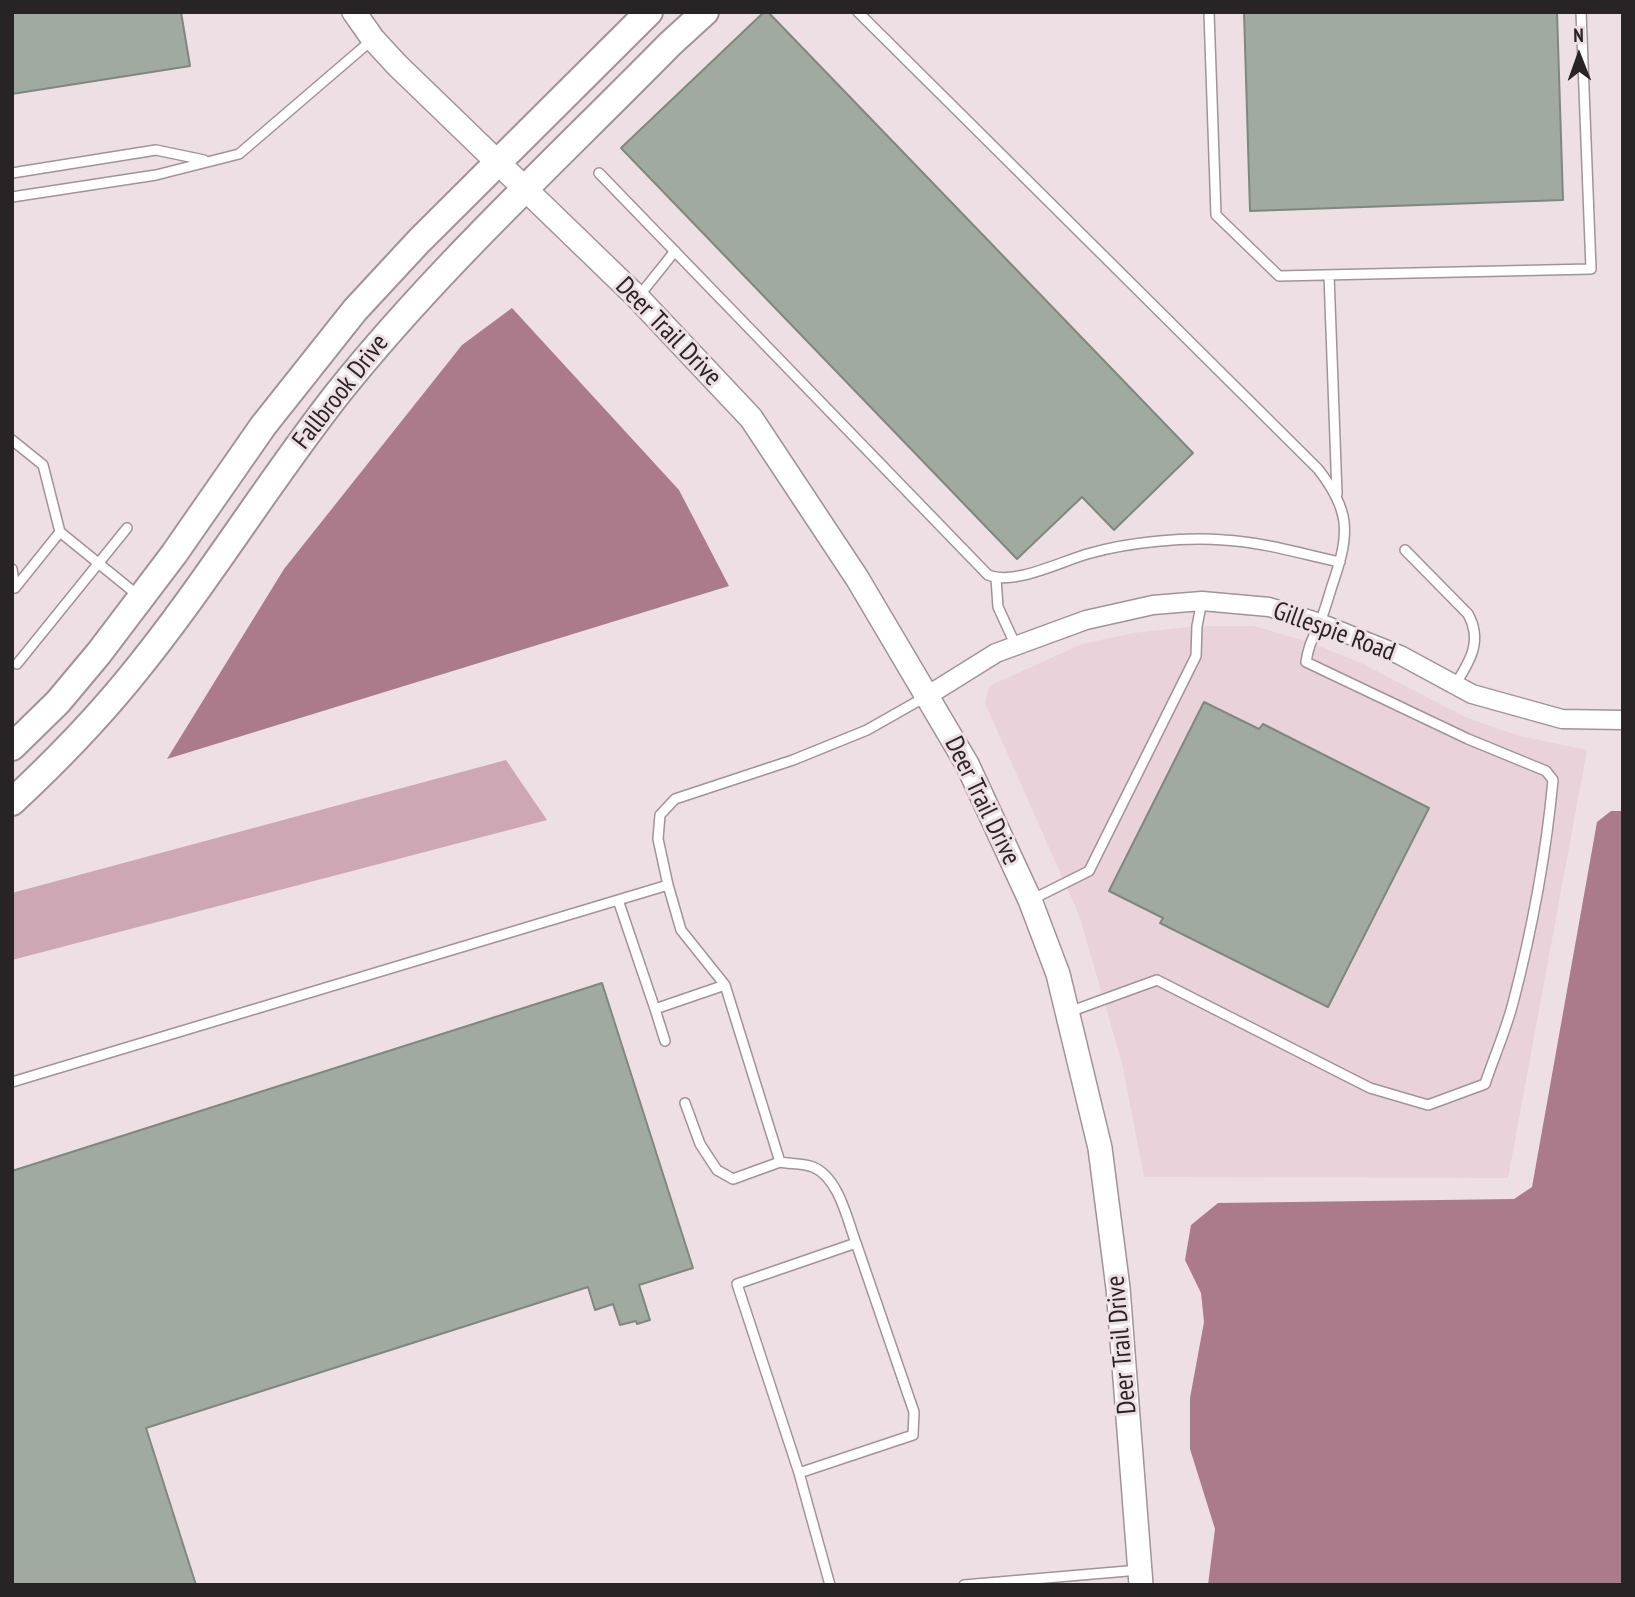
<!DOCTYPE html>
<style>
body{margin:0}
#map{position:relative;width:1635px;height:1597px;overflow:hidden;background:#eedfe4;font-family:"PT Sans Narrow",sans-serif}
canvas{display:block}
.frame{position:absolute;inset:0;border:14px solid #282324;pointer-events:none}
.north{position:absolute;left:1544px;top:21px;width:70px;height:70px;-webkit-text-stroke:5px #eedfe4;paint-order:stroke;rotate:359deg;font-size:19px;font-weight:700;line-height:28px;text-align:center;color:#282324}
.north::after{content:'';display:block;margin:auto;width:24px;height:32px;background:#282324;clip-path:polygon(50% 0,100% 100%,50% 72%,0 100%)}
</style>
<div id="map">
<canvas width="1635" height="1597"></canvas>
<div class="frame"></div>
<div class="north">N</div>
</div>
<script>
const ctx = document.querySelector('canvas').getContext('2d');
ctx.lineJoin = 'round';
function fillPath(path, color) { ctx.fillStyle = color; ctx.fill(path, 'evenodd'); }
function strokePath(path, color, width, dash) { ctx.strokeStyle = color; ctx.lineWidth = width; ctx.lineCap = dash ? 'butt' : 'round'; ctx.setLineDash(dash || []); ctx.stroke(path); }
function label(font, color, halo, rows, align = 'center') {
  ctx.font = font + ' "PT Sans Narrow",sans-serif'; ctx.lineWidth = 6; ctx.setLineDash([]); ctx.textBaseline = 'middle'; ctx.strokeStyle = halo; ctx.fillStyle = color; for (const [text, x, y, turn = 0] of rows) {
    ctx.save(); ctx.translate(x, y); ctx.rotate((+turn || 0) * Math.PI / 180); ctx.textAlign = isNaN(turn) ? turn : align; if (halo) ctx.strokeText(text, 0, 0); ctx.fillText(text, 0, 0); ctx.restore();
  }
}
const built = new Path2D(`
 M1197,626H1254L1309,642L1361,663L1467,718L1520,736L1587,750L1508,1178L1144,1177L1122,1063L1079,915L985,703L989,686L1082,644L1133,633Z`);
const green = new Path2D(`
 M506,760L547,820L12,960V893Z`);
const water = new Path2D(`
 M512,308L679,490L729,586L167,759L284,569L462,345Z
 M1611,811H1623V1585H1208L1215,1529L1190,1449V1398L1204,1322L1201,1293L1185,1260L1191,1225L1218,1203L1514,1199L1532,1187L1597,822Z`);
const building = new Path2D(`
 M12,12H181L190,66L12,94Z
 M764,12H768L1193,453L1114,530L1082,497L1017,559L621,148Z
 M1244,12H1557L1563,200L1250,211Z
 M1204,702L1259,729L1263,724L1429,808L1328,1007L1160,923L1163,918L1109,891Z
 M602,983L693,1268L639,1285L650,1320L637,1324L636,1321L620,1325L613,1304L595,1310L588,1287L146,1428L196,1585H12V1171Z`);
const service = new Path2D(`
 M858,12L1318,469C1350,510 1350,532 1334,580C1329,594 1326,608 1320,622C1313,639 1309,643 1306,662L1468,739L1546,771L1553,780C1546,855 1532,930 1513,1003C1506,1030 1494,1057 1485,1084L1428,1105L1370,1088L1157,980L1069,1012
 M1209,12L1216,215L1279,276L1591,269L1581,12
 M12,173L156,150L204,160
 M599,173L988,575C1016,586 1063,560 1091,553C1130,542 1184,537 1224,540C1263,542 1302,554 1340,562
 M12,197L156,175L239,154L373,39
 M1329,275L1337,494
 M639,296L675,251
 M12,440L43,465L60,532L140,597
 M1405,550L1468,614C1483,641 1470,661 1455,685
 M12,569L15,588L60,532
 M996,578L998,607L1016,646
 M17,664L127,528
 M668,885L658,839L660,815L675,799L793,760L867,730L927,696
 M618,900L655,1009L725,985
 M1031,900L1089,871L1196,656L1197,626L1202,601
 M655,1009L665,1041
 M12,1082L668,885L681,930L725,985L780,1162C790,1164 803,1163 813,1167C839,1178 847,1219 856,1243L737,1284L799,1473L830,1585
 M685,1103L700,1144L717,1170L733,1179L780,1162
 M799,1473L913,1435L914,1412L856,1243
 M964,1585L1139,1570`);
const minor = new Path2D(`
 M927,696L996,653L1086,620L1153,605L1202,601L1269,607L1320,623L1400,655L1472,694L1562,719L1623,720`);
const tertiary = new Path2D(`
 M354,12L373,39L397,65L638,298L751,418L857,578L967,764L1030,900L1058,974L1100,1148L1118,1288L1141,1585`);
const secondary = new Path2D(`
 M12,747L58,702L99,653L174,554L263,426L355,310L419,241L649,12
 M12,802C54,763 93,723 129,679C204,588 265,486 338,393C437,269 559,157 670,44L705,12`);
const streetNames = [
 ["Deer Trail Drive",668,332,46],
 ["Fallbrook Drive",341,392,-52],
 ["Gillespie Road",1334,632,20],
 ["Deer Trail Drive",982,801,64],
 ["Deer Trail Drive",1122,1345,-95]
];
fillPath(built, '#e9d2d9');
fillPath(green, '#cda7b4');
fillPath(water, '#ab7b8c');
fillPath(building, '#a1aaa1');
strokePath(building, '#7f887f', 2);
strokePath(service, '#a19397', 12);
strokePath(minor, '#a19397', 21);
strokePath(tertiary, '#a19397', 26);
strokePath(secondary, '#a19397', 30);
strokePath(service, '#fff', 9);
strokePath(minor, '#fff', 18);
strokePath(tertiary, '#fff', 23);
strokePath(secondary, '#fff', 26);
label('26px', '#282324', '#eedfe4', streetNames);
</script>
